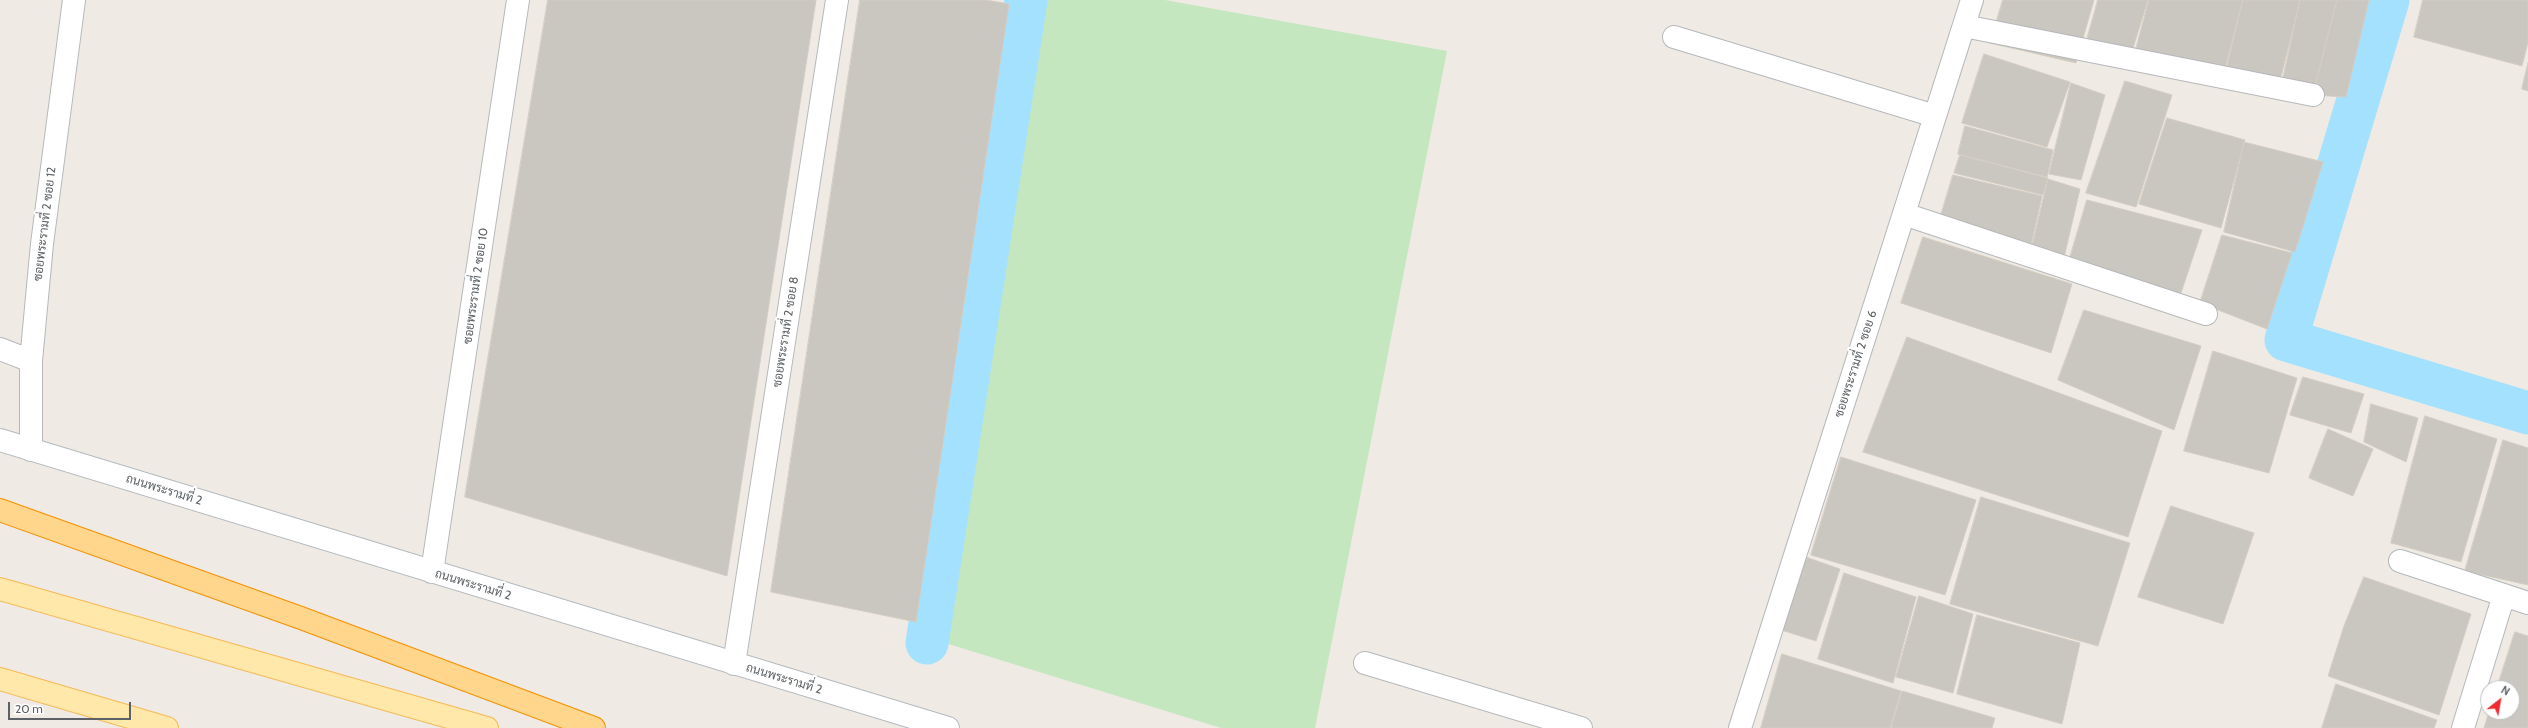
<!DOCTYPE html>
<meta charset="utf-8">
<style>
body{margin:0}
#map{position:relative;width:2528px;height:728px;overflow:hidden;background:#efebe4;font-family:Cabin,sans-serif}
canvas{display:block}
.north{position:absolute;left:2480px;top:680px;width:40px;height:40px;box-sizing:border-box;background:#fff;border:1px solid #bec0c1;border-radius:50%;rotate:31deg;font-size:11px;font-weight:700;line-height:16px;text-align:center;color:#5c6165}
.north::after{content:'';display:block;margin:auto;width:14px;height:18px;background:#ef2a2f;clip-path:polygon(50% 0,100% 100%,50% 72%,0 100%)}
.scale{position:absolute;left:8px;top:702px;width:123px;height:18px;box-sizing:border-box;border:2px solid #5c6165;border-top:0;padding-left:5px;font-size:12px;line-height:14px;white-space:nowrap;color:#5c6165;-webkit-text-stroke:3px #fff;paint-order:stroke}
</style>
<div id="map">
<canvas width="2528" height="728"></canvas>
<div class="north">N</div>
<div class="scale">20 m</div>
</div>
<script>
const ctx = document.querySelector('canvas').getContext('2d');
ctx.lineJoin = 'round';
function fillPath(path, color) { ctx.fillStyle = color; ctx.fill(path, 'evenodd'); }
function strokePath(path, color, width, dash) { ctx.strokeStyle = color; ctx.lineWidth = width; ctx.lineCap = dash ? 'butt' : 'round'; ctx.setLineDash(dash || []); ctx.stroke(path); }
function label(font, color, halo, rows, align = 'center') {
  ctx.font = font + ' Cabin,Sarabun,sans-serif'; ctx.lineWidth = 4; ctx.setLineDash([]); ctx.textBaseline = 'middle'; ctx.strokeStyle = halo; ctx.fillStyle = color; for (const [text, x, y, turn = 0] of rows) {
    ctx.save(); ctx.translate(x, y); ctx.rotate((+turn || 0) * Math.PI / 180); ctx.textAlign = isNaN(turn) ? turn : align; if (halo) ctx.strokeText(text, 0, 0); ctx.fillText(text, 0, 0); ctx.restore();
  }
}
const green = new Path2D(`
 M1036,0H1165L1447,51L1315,728H1221L945,643Z`);
const canal = new Path2D(`
 M2388,0L2286,340L2528,413
 M927,643L1026,0`);
const building = new Path2D(`
 M548,0H816L727,576L465,497Z
 M860,0H986L1009,4L916,622L771,592Z
 M2003,0H2094L2076,63L1990,43Z
 M2098,0H2148L2133,48L2086,43Z
 M2149,0H2243L2225,68L2136,49Z
 M2243,0H2300L2280,81L2226,70Z
 M2300,0H2337L2313,95L2281,88Z
 M2337,0H2369L2346,97L2313,95Z
 M2423,0H2528V42L2522,66L2414,37Z
 M1984,54L2070,82L2047,147L1962,123Z
 M2528,63V91L2522,89Z
 M2125,81L2172,95L2136,207L2086,193Z
 M2071,83L2105,95L2081,180L2049,174Z
 M2167,118L2245,140L2221,228L2139,204Z
 M1965,126L2053,150L2047,177L1958,154Z
 M2244,142L2323,162L2295,252L2224,232Z
 M1960,155L2048,178L2043,195L1954,173Z
 M1953,175L2042,196L2030,250L1938,225Z
 M2048,179L2080,189L2063,262L2030,255Z
 M2087,200L2202,230L2179,299L2069,261Z
 M2222,235L2292,253L2267,329L2200,303Z
 M1923,237L2072,284L2051,353L1901,303Z
 M2084,310L2201,346L2174,430L2058,380Z
 M1907,337L2162,431L2128,537L1863,452Z
 M2213,351L2297,378L2269,473L2184,451Z
 M2303,377L2364,394L2351,433L2290,415Z
 M2371,404L2418,418L2406,462L2364,442Z
 M2425,416L2497,439L2461,562L2391,543Z
 M2328,429L2373,449L2353,496L2309,478Z
 M2503,440L2528,448V585L2465,571Z
 M1841,457L1976,500L1945,595L1811,555Z
 M1981,497L2130,543L2098,646L1950,604Z
 M2171,506L2254,533L2223,624L2138,597Z
 M1803,556L1840,569L1816,641L1781,630Z
 M1844,573L1916,597L1893,683L1818,659Z
 M2364,577L2471,614L2439,715L2328,676L2344,626Z
 M1919,596L1973,614L1953,693L1896,677Z
 M1977,615L2080,643L2062,724L1957,694Z
 M2515,632L2528,636V728H2484L2489,712H2512V688H2497Z
 M1782,654L1901,691L1890,728H1761Z
 M2336,684L2437,720L2434,728H2322Z
 M1902,691L1995,718L1992,728H1891Z`);
const street = new Path2D(`
 M1964,26L2313,95
 M1674,37L1935,116
 M1904,214L2206,314
 M0,349L31,361
 M31,450V361L42,244L74,0
 M2400,561L2528,603
 M432,572L518,0
 M1365,663L1581,728
 M734,664L837,0
 M1740,728L1972,0
 M2463,728L2504,595`);
const secondary = new Path2D(`
 M0,440L948,728`);
const primary = new Path2D(`
 M0,589L487,728
 M0,679L167,728`);
const highway = new Path2D(`
 M0,510L301,618L594,728`);
const streetNames = [
 ["ซอยพระรามที่ 2 ซอย 12",45,224,-83],
 ["ซอยพระรามที่ 2 ซอย 10",476,286,-82],
 ["ซอยพระรามที่ 2 ซอย 8",786,332,-81],
 ["ซอยพระรามที่ 2 ซอย 6",1856,364,-72],
 ["ถนนพระรามที่ 2",164,490,17],
 ["ถนนพระรามที่ 2",473,585,17],
 ["ถนนพระรามที่ 2",784,679,17]
];
fillPath(green, '#c4e7c0');
strokePath(canal, '#a4e1ff', 43);
fillPath(building, '#cac6c0');
strokePath(building, '#d4cdc2', 1);
strokePath(street, '#b5b8bb', 24);
strokePath(secondary, '#b5babf', 24);
strokePath(primary, '#f6b956', 24);
strokePath(highway, '#f38f00', 24);
strokePath(street, '#fff', 22);
strokePath(secondary, '#fff', 22);
strokePath(primary, '#ffe8a9', 22);
strokePath(highway, '#ffd68b', 22);
label('12px', '#5c6165', '#fff', streetNames);
</script>
